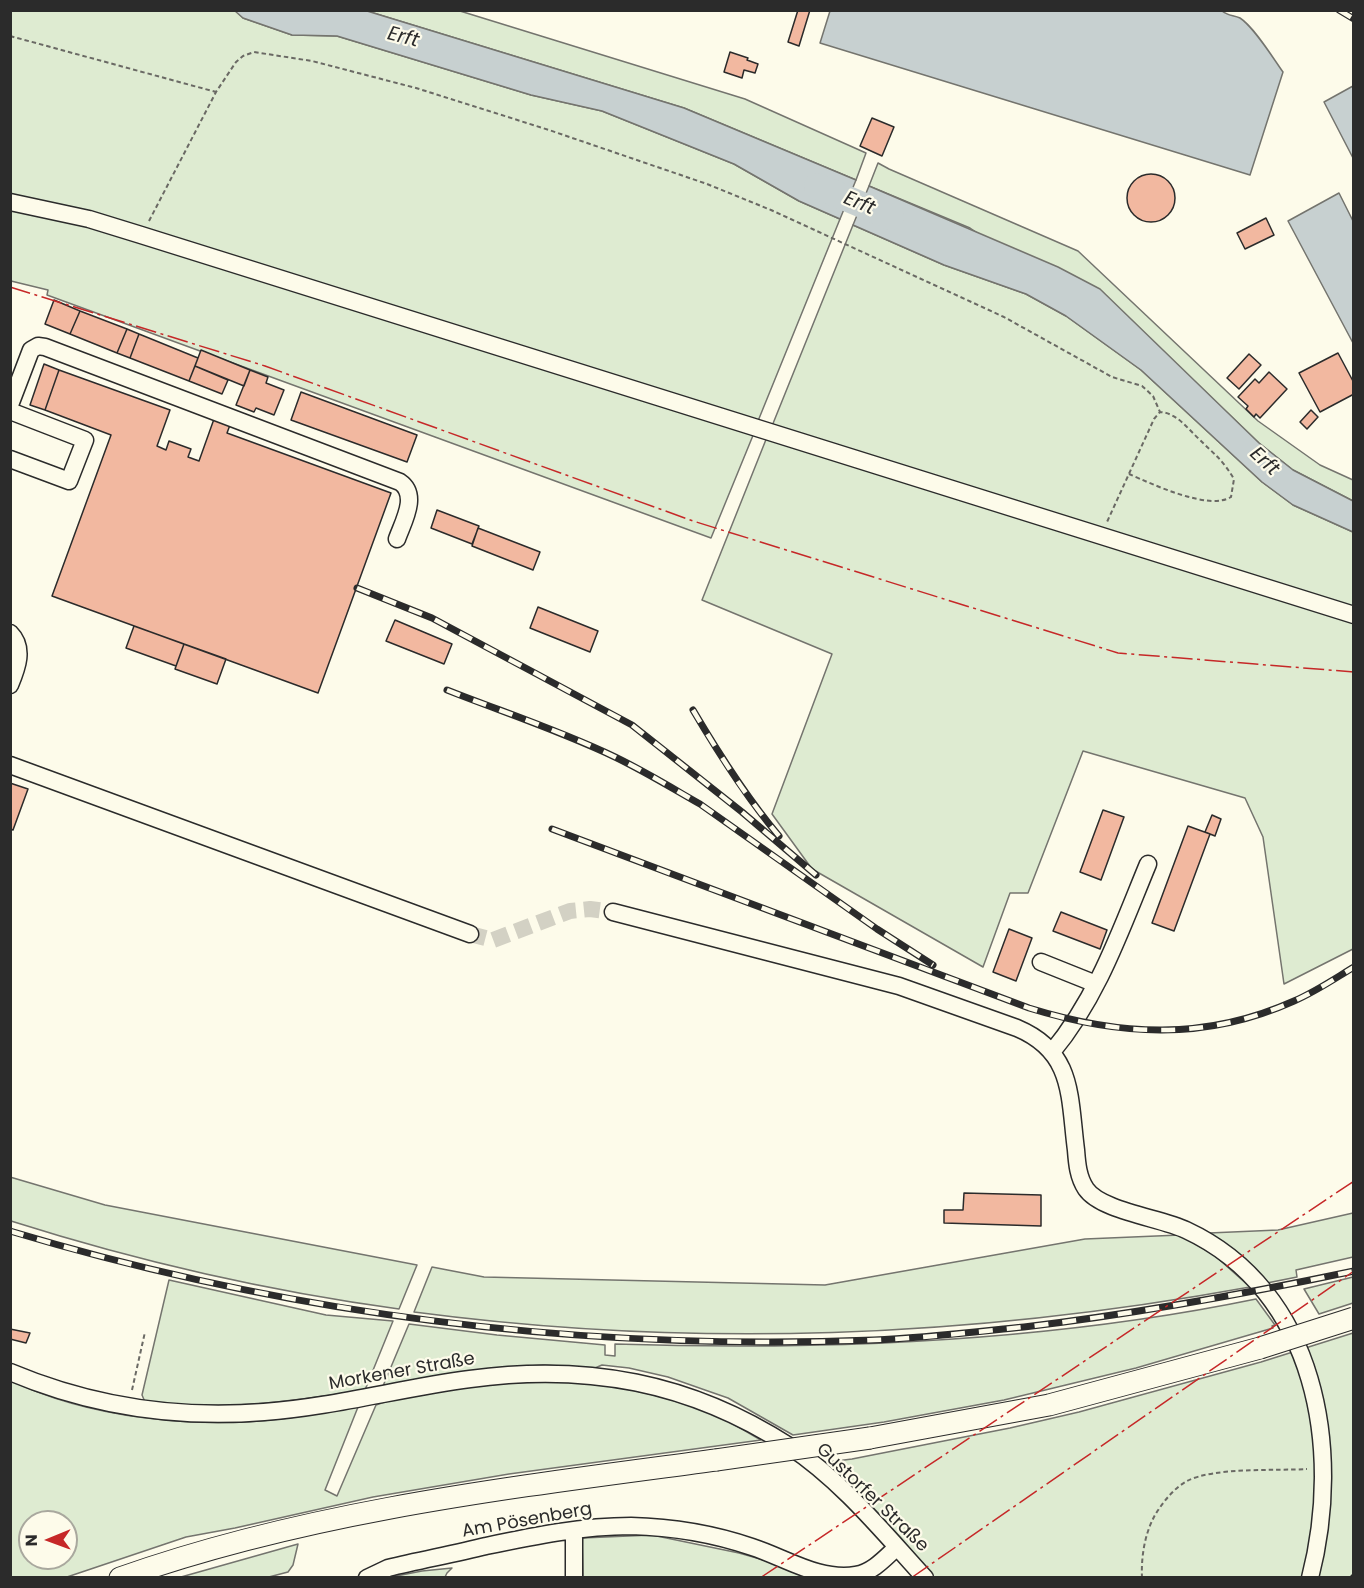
<!DOCTYPE html>
<meta charset="utf-8">
<style>
body{margin:0}
#map{position:relative;width:1364px;height:1588px;overflow:hidden;background:#fdfbea;font-family:Poppins,sans-serif}
canvas{display:block}
.frame{position:absolute;inset:0;border:12px solid #2b2b2b;pointer-events:none}
.north{position:absolute;left:18px;top:1510px;width:60px;height:60px;box-sizing:border-box;background:#fdfbea;border:2px solid #a9a89e;border-radius:50%;rotate:269deg;font-size:16px;font-weight:700;line-height:24px;text-align:center;color:#2b2b2b}
.north::after{content:'';display:block;margin:auto;width:21px;height:27px;background:#c62828;clip-path:polygon(50% 0,100% 100%,50% 72%,0 100%)}
</style>
<div id="map">
<canvas width="1364" height="1588"></canvas>
<div class="frame"></div>
<div class="north">N</div>
</div>
<script>
const ctx = document.querySelector('canvas').getContext('2d');
ctx.lineJoin = 'round';
function fillPath(path, color) { ctx.fillStyle = color; ctx.fill(path, 'evenodd'); }
function strokePath(path, color, width, dash) { ctx.strokeStyle = color; ctx.lineWidth = width; ctx.lineCap = dash ? 'butt' : 'round'; ctx.setLineDash(dash || []); ctx.stroke(path); }
function label(font, color, halo, rows, align = 'center') {
  ctx.font = font + ' Poppins,sans-serif'; ctx.lineWidth = 4.5; ctx.setLineDash([]); ctx.textBaseline = 'middle'; ctx.strokeStyle = halo; ctx.fillStyle = color; for (const [text, x, y, turn = 0] of rows) {
    ctx.save(); ctx.translate(x, y); ctx.rotate((+turn || 0) * Math.PI / 180); ctx.textAlign = isNaN(turn) ? turn : align; if (halo) ctx.strokeText(text, 0, 0); ctx.fillText(text, 0, 0); ctx.restore();
  }
}
const green = new Path2D(`
 M235,10L243,18L292,35L337,36L531,95L602,111L734,164L799,201L840,219L758,421L11,197V11Z
 M367,11H460L745,99L866,153L856,180L684,108Z
 M878,163L889,169L1078,251L1258,421L1320,465L1353,480V501L1293,470L1259,443L1193,380L970,228L869,186Z
 M11,207L100,227L754,433L711,538L47,295L48,290L11,281Z
 M853,225L944,265L1026,294L1066,316L1141,370L1262,482L1293,505L1353,532V609L772,426Z
 M767,437L1353,619V949L1284,984L1263,837L1245,798L1083,751L1028,893H1010L983,967L812,869L772,814L832,654L702,600Z
 M10,1177L105,1205L417,1265L399,1309C267,1291 137,1261 11,1221Z
 M1353,1213V1257L1296,1270L1297,1277L1267,1283L1230,1248L1209,1233L1278,1230Z
 M1180,1235L1213,1254L1250,1287C970,1338 695,1349 414,1312L432,1267L484,1277L825,1285L1085,1239Z
 M1353,1277V1303L1319,1314L1304,1289Z
 M169,1280L326,1315L393,1321L365,1390C288,1402 224,1411 145,1402L142,1395Z
 M1256,1299L1275,1325L1272,1326L1273,1328L1136,1368L1004,1400L884,1422L793,1435L728,1398L705,1390L668,1377L629,1368L602,1365L595,1368L543,1365L502,1368L383,1386L409,1324L497,1335L605,1345V1355L615,1356V1344C829,1351 1047,1342 1256,1299Z
 M1353,1333V1577H925L813,1464L852,1459L1010,1428L1079,1412L1261,1362Z
 M10,1380C88,1418 195,1429 280,1419C306,1416 332,1411 358,1407L325,1490L337,1496L376,1405C399,1396 436,1391 461,1388C552,1376 630,1380 717,1416C732,1422 746,1432 761,1440L509,1474L373,1497L235,1528L186,1537L67,1577H11ZM30,1522H66V1558H30Z
 M652,1535L739,1553L824,1577H583L582,1538Z
 M298,1544L293,1565L288,1572L265,1578L181,1577Z
 M452,1568L447,1573L445,1577H391L422,1571Z`);
const water = new Path2D(`
 M235,11H367L684,108L856,180L840,219L799,201L734,164L602,111L531,95L337,36L292,35L243,18Z
 M830,11H1222C1228,16 1234,15 1240,18C1254,27 1273,58 1283,72L1250,175L820,43Z
 M1353,86V158L1324,102Z
 M869,186L1058,267L1100,289L1259,443L1293,470L1353,501V532L1293,505L1262,482L1141,370L1066,316L1026,294L944,265L853,225Z
 M1339,193L1353,221V343L1288,221Z`);
const river = new Path2D(`
 M817,186L891,217`);
const building = new Path2D(`
 M798,10H810L799,46L788,42Z
 M730,52L748,58L747,60L758,64L755,73L744,70L742,78L724,72Z
 M872,118L894,127L882,156L860,146Z
 M1127 198a24 24 0 1 1 48 0a24 24 0 1 1-48 0Z
 M1266,218L1274,235L1245,249L1237,233Z
 M54,300L80,311L70,334L45,324Z
 M80,311L127,329L117,353L70,334Z
 M127,329L139,334L130,358L117,353Z
 M139,334L198,358L189,381L130,358Z
 M201,350L250,370L244,386L195,366Z
 M1338,353L1354,383V394L1320,412L1299,373Z
 M1249,354L1261,365L1239,389L1227,378Z
 M44,364L59,370L45,410L30,405Z
 M195,366L228,380L222,394L189,381Z
 M59,370L170,410L157,446L166,450L169,441L191,449L188,457L199,461L214,419L230,425L227,433L391,493L318,693L52,596L111,435L45,410Z
 M250,370L268,377L266,383L284,390L274,415L256,408L254,412L236,405Z
 M1269,372L1287,389L1260,418L1256,414L1254,417L1246,409L1248,406L1238,397L1255,379L1259,383Z
 M301,392L417,435L407,462L291,420Z
 M1311,410L1318,417L1307,429L1300,422Z
 M437,510L479,526L472,544L431,528Z
 M478,528L540,552L533,570L472,546Z
 M538,607L598,631L590,652L530,628Z
 M395,620L452,644L444,664L386,641Z
 M134,626L184,644L176,666L126,648Z
 M184,644L226,659L217,684L175,669Z
 M10,783L28,789L13,830L10,829Z
 M1103,810L1124,817L1101,880L1080,872Z
 M1212,815L1221,819L1215,836L1205,832Z
 M1188,826L1210,834L1174,931L1152,923Z
 M1061,912L1107,930L1100,949L1053,931Z
 M1009,929L1032,938L1016,981L993,972Z
 M964,1193L1041,1195V1226L944,1223V1210H963Z
 M10,1329L30,1333L26,1343L10,1339Z`);
const minorTunnel = new Path2D(`
 M470,934L493,940L570,911L590,909L613,912`);
const path = new Path2D(`
 M10,36L216,92
 M149,221L216,92L236,62L243,56L254,52L312,61L416,88L549,130L707,184L771,210L1004,317L1112,377L1142,386L1153,396L1160,412L1154,419L1107,522
 M1129,474C1152,484 1209,511 1231,497L1234,479C1222,459 1215,455 1199,439C1187,428 1177,413 1160,412
 M132,1390L145,1332
 M1142,1578C1141,1556 1145,1533 1155,1515C1163,1502 1174,1488 1187,1481C1214,1467 1275,1471 1307,1469`);
const minor = new Path2D(`
 M10,202L89,219L141,235L1354,615
 M10,405L31,350L38,346L45,347L400,482C419,495 403,522 397,539
 M10,411L85,440L69,481L10,459
 M10,633C25,648 17,668 10,685
 M10,765L470,934
 M613,912L899,986L1017,1028C1074,1052 1069,1096 1076,1150C1077,1163 1078,1177 1086,1189C1101,1211 1161,1218 1186,1230C1317,1291 1343,1450 1310,1578
 M1041,962L1096,984
 M1052,1052C1098,997 1121,929 1148,864
 M10,1372C91,1406 176,1419 264,1412C333,1407 401,1388 470,1379C586,1363 690,1382 789,1446C841,1480 883,1532 925,1578
 M367,1578L388,1568C421,1560 454,1554 486,1546C534,1536 582,1526 631,1526C671,1527 714,1534 752,1547C786,1558 819,1581 856,1575C873,1572 885,1558 897,1547
 M574,1578V1530`);
const major = new Path2D(`
 M870,1438L1049,1405L1260,1348
 M120,1578C312,1510 515,1487 716,1460`);
const rail = new Path2D(`
 M1339,10L1354,19
 M357,588L432,618L632,725L742,812L816,875
 M447,690C503,712 561,731 615,757C644,771 672,788 700,804L877,929L933,965
 M693,710C719,754 746,797 779,836
 M552,829L1029,1008C1120,1036 1205,1041 1294,1001C1315,992 1334,979 1354,967
 M10,1231C290,1315 582,1351 874,1340C924,1338 974,1332 1024,1327C1134,1314 1244,1294 1354,1271
 M1353,1578L1354,1577`);
const majorBridge = new Path2D(`
 M1260,1348L1354,1318
 M716,1460L870,1438`);
const power = new Path2D(`
 M10,287L265,366L693,521L1118,653L1354,672
 M760,1578L1354,1181
 M911,1578L1354,1271`);
const streetNames = [
 ["Morkener Straße",402,1372,-10],
 ["Gustorfer Straße",872,1498,44],
 ["Am Pösenberg",527,1521,-10]
];
const waterNames = [
 ["Erft",403,38,15],
 ["Erft",859,204,23],
 ["Erft",1264,462,43]
];
fillPath(green, '#deebd1');
strokePath(green, '#74746e', 1.5);
fillPath(water, '#c7d0d0');
strokePath(water, '#74746e', 1.5);
strokePath(river, '#c7d0d0', 26);
fillPath(building, '#f2b8a0');
strokePath(building, '#2b2b2b', 1.5);
strokePath(minorTunnel, '#d3d1c4', 16, [16, 8]);
strokePath(minor, '#2b2b2b', 19);
strokePath(major, '#2b2b2b', 23);
strokePath(path, '#6a6964', 2, [4.5, 3]);
strokePath(minor, '#fdfbea', 16);
strokePath(major, '#fdfbea', 21);
strokePath(rail, '#2b2b2b', 7);
strokePath(rail, '#fdfbea', 4.5, [14]);
strokePath(majorBridge, '#2b2b2b', 23, []);
strokePath(majorBridge, '#fdfbea', 21);
strokePath(power, '#c62828', 1.5, [21, 4.5, 3, 4.5]);
label('18px', '#2b2b2b', '#fdfbea', streetNames);
label('italic 20px', '#2b2b2b', '#fdfbea', waterNames);
</script>
